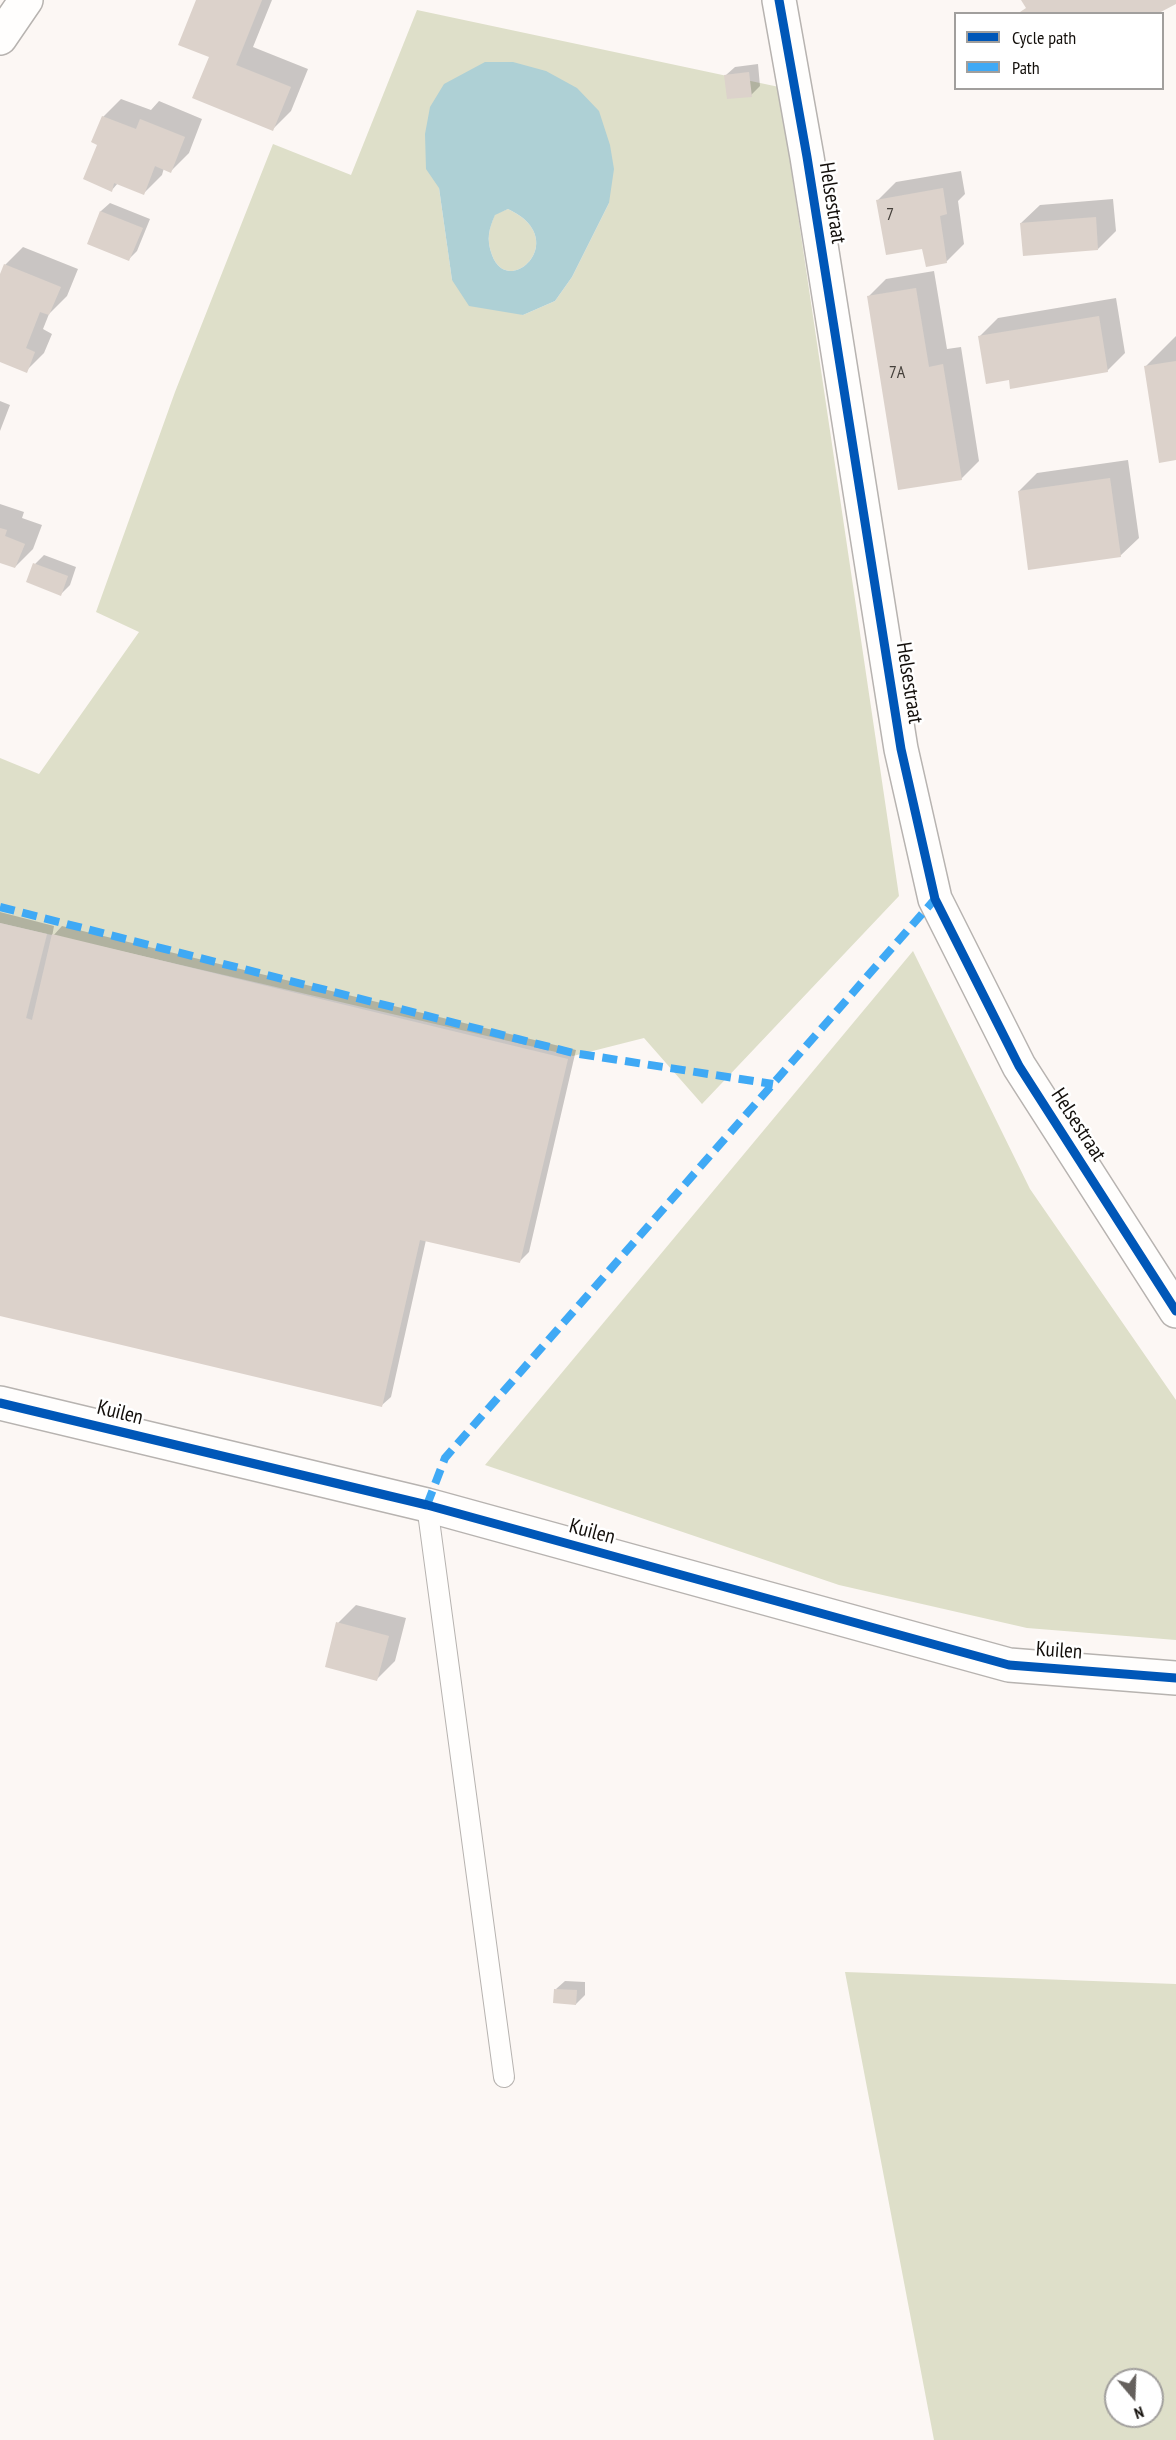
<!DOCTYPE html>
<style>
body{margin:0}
#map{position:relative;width:1176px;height:2440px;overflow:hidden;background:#fcf7f4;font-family:"PT Sans Narrow",sans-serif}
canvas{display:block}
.legend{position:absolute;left:954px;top:12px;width:210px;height:78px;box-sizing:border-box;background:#fff;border:2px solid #a19f9d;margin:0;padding:8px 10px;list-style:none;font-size:18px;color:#130f0b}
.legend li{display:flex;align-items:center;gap:12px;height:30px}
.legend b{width:30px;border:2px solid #a19f9d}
.north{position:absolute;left:1104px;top:2368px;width:60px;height:60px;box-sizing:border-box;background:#fff;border:2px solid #a19f9d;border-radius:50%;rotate:161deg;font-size:16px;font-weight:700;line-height:24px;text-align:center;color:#130f0b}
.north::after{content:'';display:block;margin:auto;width:21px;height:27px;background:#65605d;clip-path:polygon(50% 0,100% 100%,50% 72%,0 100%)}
</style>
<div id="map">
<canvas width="1176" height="2440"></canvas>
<ul class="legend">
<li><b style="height:8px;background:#0057b8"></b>Cycle path</li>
<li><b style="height:8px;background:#3fa9f5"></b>Path</li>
</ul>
<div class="north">N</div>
</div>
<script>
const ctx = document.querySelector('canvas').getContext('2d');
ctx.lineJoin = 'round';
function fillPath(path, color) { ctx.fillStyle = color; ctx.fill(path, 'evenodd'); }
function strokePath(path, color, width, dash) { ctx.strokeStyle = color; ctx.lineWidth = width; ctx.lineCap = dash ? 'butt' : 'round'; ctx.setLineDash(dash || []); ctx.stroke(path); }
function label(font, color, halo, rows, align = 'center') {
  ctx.font = font + ' "PT Sans Narrow",sans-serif'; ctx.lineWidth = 5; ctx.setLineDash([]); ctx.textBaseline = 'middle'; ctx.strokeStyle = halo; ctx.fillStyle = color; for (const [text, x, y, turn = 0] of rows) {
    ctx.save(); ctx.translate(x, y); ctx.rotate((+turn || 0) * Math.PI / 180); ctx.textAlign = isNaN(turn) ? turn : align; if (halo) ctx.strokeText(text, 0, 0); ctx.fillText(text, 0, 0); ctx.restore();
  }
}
const green = new Path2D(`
 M417,10L779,87L899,896L702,1104L644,1038L573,1056L0,923V758L39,774L139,632L96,612L175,392L273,144L351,175ZM439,188L609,203L572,277L555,301L523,315L452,280Z
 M508,209C573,239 508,300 492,255C486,239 489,229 495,214Z
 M913,951L1030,1189L1176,1400V1640L1027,1628L839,1585L485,1465Z
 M845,1972L1176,1984V2440H934ZM1116,2380H1152V2416H1116Z`);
const water = new Path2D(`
 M485,62H513L546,71L577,88L599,111L610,145L614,169L609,203L572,277L555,301L523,315L469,306L452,280L439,188L426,169L425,134L430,107L444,84ZM508,209C573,239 508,300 492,255C486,239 489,229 495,215Z`);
const shadow = new Path2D(`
 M197,0H272L253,47L308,69L291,111L273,129L210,56Z
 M758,64L760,86L751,95L726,75L735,67Z
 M121,99L151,110L159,101L202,119L189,153L171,171L164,168L162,175L144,193L118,183L112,190L99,144L103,117Z
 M961,171L965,194L958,201L964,244L946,262L923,247L878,200L896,182Z
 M1113,199L1116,231L1098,249L1021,223L1040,205Z
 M110,203L150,219L137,251L128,260L89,243L101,211Z
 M23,247L78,269L67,296L49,314L43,329L52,334L44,353L26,371L0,360V278L5,265Z
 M934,271L947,349L961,347L979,461L961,479L868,297L886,279Z
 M1116,298L1125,353L1107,371L1011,378L980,336L998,318Z
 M1176,336V459L1146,366Z
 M0,401L10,405L0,431Z
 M1128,460L1139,538L1120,556L1019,491L1037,473Z
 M0,504L24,512L22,518L42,525L33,549L15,567L0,561Z
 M44,555L76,567L70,585L61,594L35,564Z
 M0,912L54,926L52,937L62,926L576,1050L529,1252L520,1261L426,1240L391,1397L382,1405L0,1314Z
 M356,1605L406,1618L395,1661L377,1679L338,1623Z
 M565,1981L585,1982V1995L576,2004L556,1989Z`);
const building = new Path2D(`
 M196,0H262L236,65L291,87L273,131L192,98L209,57L178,45Z
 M1021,0H1176V4L1157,14H1017L1026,8Z
 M749,72L752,97L727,99L724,75Z
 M102,116L136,129L140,119L185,137L171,173L155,166L144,195L114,183L112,192L83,179L97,145L91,142Z
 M943,188L947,214L940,216L947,263L926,267L922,249L886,255L876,200Z
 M100,211L143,228L129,261L87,244Z
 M1096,217L1098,250L1023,256L1020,223Z
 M4,264L61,287L49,315L40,312L26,348L35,352L27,373L0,362V274Z
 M916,288L929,367L943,364L962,480L898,490L867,296Z
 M1099,316L1108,372L1010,389L1009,380L986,384L978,336Z
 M1176,361V460L1159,463L1144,366Z
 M1110,478L1121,557L1028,570L1018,491Z
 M0,528L7,530L5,536L25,544L15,568L0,563Z
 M33,563L68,576L61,596L26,582Z
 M0,923L47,934L26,1018L32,1020L52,934L568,1059L520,1263L420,1240L382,1407L0,1316Z
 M336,1622L389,1636L377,1681L325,1667Z
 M554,1989L577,1990L576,2005L553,2003Z`);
const service = new Path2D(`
 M427,1505L504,2077`);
const minor = new Path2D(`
 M779,0L807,157L901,749L935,899L1019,1066L1176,1311
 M0,38L26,0
 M0,1403L427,1505L1009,1665L1176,1678`);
const quiet = new Path2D(`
 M0,907L573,1053L773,1084
 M427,1505L445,1458L935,899`);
const cycleway = new Path2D(`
 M779,0L807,157L901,749L935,899L1019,1066L1176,1311
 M0,1403L427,1505L1009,1665L1176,1678`);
const numberNames = [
 ["7",890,215],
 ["7A",897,373]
];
const streetNames = [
 ["Helsestraat",832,203,81],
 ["Helsestraat",909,683,81],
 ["Helsestraat",1078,1125,57],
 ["Kuilen",120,1413,14],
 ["Kuilen",592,1532,15],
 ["Kuilen",1059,1651,4]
];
fillPath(green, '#dedfc9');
fillPath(water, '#aed0d5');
fillPath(shadow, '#0003');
fillPath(building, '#dcd2cb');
strokePath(service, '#b7b3b0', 22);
strokePath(minor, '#b7b3b0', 36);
strokePath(service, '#fffefd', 20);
strokePath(minor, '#fffefd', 33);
strokePath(quiet, '#3fa9f5', 8, [15, 8]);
strokePath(cycleway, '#0057b8', 9);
label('18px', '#45403b', null, numberNames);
label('21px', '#130f0b', '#fff', streetNames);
</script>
